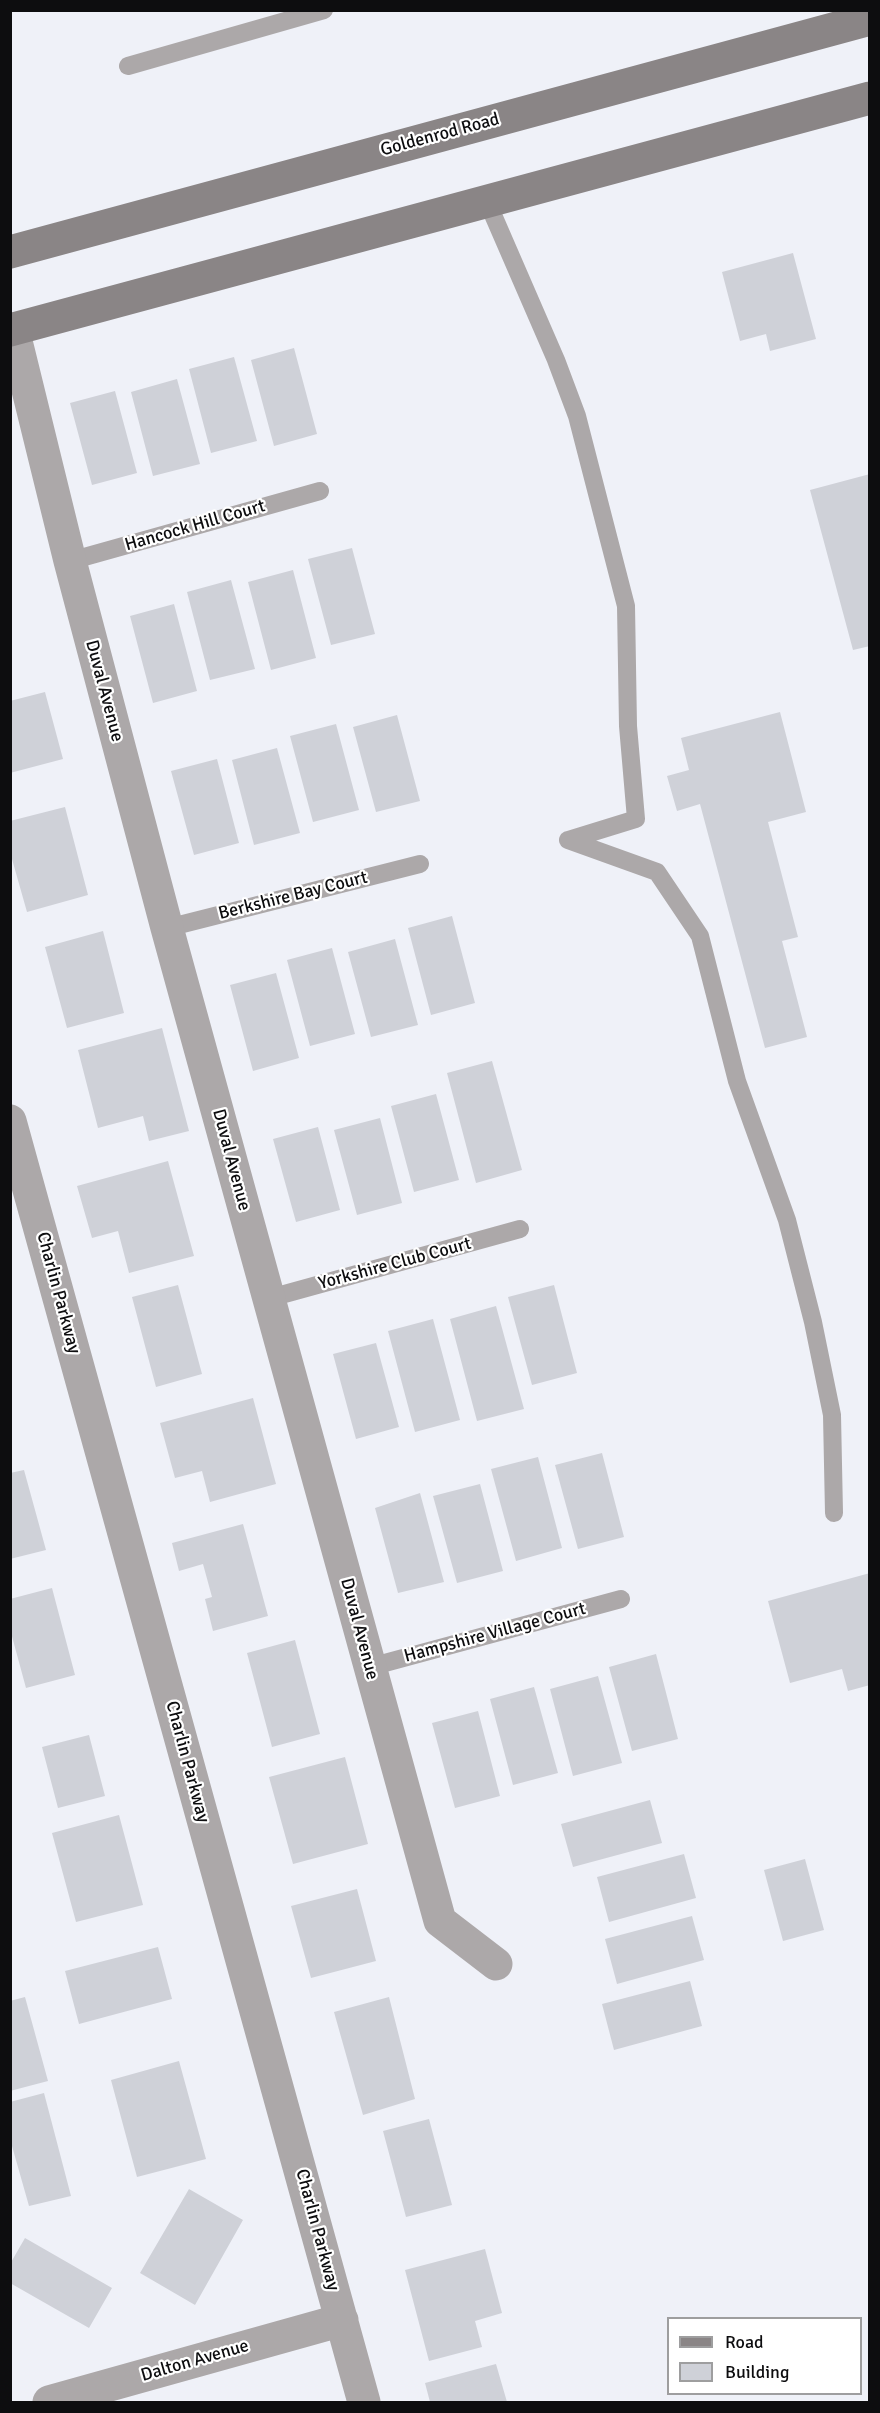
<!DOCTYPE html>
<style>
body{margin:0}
#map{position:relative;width:880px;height:2413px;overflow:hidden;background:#eff1f8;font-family:Signika,sans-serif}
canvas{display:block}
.frame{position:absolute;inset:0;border:12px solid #0d0d0f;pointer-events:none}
.legend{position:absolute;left:667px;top:2317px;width:195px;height:78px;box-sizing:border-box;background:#fff;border:2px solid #9e9e9f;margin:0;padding:8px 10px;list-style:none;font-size:18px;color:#0d0d0f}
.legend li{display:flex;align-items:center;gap:12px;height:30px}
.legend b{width:30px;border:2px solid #9e9e9f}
</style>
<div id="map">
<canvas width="880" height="2413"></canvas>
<div class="frame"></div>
<ul class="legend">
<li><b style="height:8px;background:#8a8586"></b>Road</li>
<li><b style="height:16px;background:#cfd1d8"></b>Building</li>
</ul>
</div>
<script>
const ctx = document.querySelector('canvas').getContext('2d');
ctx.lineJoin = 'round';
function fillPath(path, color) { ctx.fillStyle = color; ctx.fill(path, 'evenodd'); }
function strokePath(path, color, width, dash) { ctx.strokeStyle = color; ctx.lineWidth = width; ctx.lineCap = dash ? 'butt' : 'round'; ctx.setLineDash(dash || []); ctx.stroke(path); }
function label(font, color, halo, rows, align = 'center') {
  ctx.font = font + ' Signika,sans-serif'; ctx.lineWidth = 4.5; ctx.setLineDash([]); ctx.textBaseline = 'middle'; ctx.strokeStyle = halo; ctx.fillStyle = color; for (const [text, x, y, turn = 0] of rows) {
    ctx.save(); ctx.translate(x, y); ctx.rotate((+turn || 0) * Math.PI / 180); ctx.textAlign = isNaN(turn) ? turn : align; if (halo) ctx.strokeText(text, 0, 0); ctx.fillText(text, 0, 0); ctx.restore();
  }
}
const building = new Path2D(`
 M793,253L816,339L770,351L766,334L740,341L722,272Z
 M294,348L317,434L274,446L251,360Z
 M234,357L257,441L211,453L189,369Z
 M177,379L200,464L153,476L131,392Z
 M115,391L137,473L92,485L70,403Z
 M870,474V646L853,650L810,490Z
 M352,548L375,634L331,645L308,559Z
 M293,570L316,658L271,670L248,582Z
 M231,580L255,669L210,680L187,592Z
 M174,604L197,691L153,703L130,616Z
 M45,692L63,759L10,773V701Z
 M780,712L806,812L768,822L798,937L782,941L807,1037L765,1048L700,804L677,811L667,776L689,770L681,738Z
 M397,715L420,801L376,812L353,727Z
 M336,724L359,810L313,822L290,736Z
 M277,748L300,833L254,845L232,760Z
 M217,759L239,843L194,855L171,771Z
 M65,807L88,895L27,912L10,852V821Z
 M452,916L475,1003L431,1015L408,928Z
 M103,931L124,1013L67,1028L45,947Z
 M395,939L418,1025L371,1037L348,952Z
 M332,948L355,1034L310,1046L287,960Z
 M276,973L299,1058L253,1071L230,985Z
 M162,1028L189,1131L149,1141L143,1116L98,1128L78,1050Z
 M492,1061L522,1170L476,1183L447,1073Z
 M436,1094L459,1180L414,1192L391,1106Z
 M380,1118L402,1203L357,1215L334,1130Z
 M318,1127L340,1210L296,1222L273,1139Z
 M168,1161L194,1256L129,1273L118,1231L92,1238L77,1186Z
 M178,1285L202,1374L156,1387L132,1297Z
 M554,1285L577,1373L532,1385L508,1297Z
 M496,1306L524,1409L477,1421L450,1319Z
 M433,1319L460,1420L415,1432L388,1331Z
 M376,1343L399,1427L356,1439L333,1354Z
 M253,1398L276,1484L210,1502L202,1471L175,1478L160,1423Z
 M602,1453L624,1537L578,1549L555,1465Z
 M538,1457L562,1548L516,1561L491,1469Z
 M24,1470L46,1550L10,1559V1473Z
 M480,1484L503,1571L457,1583L433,1496Z
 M420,1493L444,1582L398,1593L375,1508Z
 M243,1524L268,1616L213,1631L205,1599L212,1597L203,1564L179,1571L172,1543Z
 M870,1573V1685L848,1691L842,1669L790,1683L768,1601Z
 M52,1588L75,1675L26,1688L10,1629V1599Z
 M295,1640L320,1734L272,1747L247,1653Z
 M656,1654L678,1739L632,1751L609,1667Z
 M598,1676L622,1763L573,1776L550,1689Z
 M534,1687L558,1773L513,1785L490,1699Z
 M478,1711L500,1796L455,1808L432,1723Z
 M89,1735L105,1796L58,1808L42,1747Z
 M345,1757L368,1844L293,1864L269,1777Z
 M650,1800L662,1843L573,1867L561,1824Z
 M119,1815L143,1905L76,1922L52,1833Z
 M684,1854L696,1898L609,1922L597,1877Z
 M805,1859L824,1930L783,1941L764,1870Z
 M357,1889L376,1961L311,1978L291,1906Z
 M692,1916L704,1960L617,1984L605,1939Z
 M158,1947L172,1999L79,2024L65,1971Z
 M690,1981L702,2026L614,2050L602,2004Z
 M25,1997L48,2081L10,2091V2001Z
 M389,1997L415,2099L363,2115L334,2012Z
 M179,2061L206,2159L137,2177L111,2080Z
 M44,2093L71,2196L29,2206L10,2139V2102Z
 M429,2119L452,2205L406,2217L383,2131Z
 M189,2189L243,2220L195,2305L140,2273Z
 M25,2238L112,2288L89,2328L10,2283V2264Z
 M485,2249L502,2313L475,2321L482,2347L429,2361L405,2270Z
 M496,2364L507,2402H430L425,2383Z`);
const lane = new Path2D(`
 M128,66L324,10
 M487,201L556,360L577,416L626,606L628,726L636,819L568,840
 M70,561L320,491
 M568,840L657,872L700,936L737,1081L787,1220L813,1322L832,1415L834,1513
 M167,928L420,864
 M270,1298L520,1229
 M370,1667L621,1599`);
const street = new Path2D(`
 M13,329L70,561L167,928L440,1921L496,1964
 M10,1121L364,2402
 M49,2402L342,2320`);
const secondary = new Path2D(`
 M10,252L870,19
 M10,330L870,98`);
const streetNames = [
 ["Goldenrod Road",440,135,-15],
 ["Hancock Hill Court",195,526,-16],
 ["Duval Avenue",104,691,75],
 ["Berkshire Bay Court",293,896,-14],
 ["Duval Avenue",231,1160,75],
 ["Yorkshire Club Court",395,1264,-15],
 ["Charlin Parkway",58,1293,75],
 ["Duval Avenue",359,1629,75],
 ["Hampshire Village Court",495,1633,-15],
 ["Charlin Parkway",187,1762,75],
 ["Charlin Parkway",317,2230,75],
 ["Dalton Avenue",195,2361,-16]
];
fillPath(building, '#cfd1d8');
strokePath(lane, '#aca8a9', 18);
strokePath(street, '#aca8a9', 33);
strokePath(secondary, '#8a8586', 33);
label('18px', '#0d0d0f', '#fff', streetNames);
</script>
